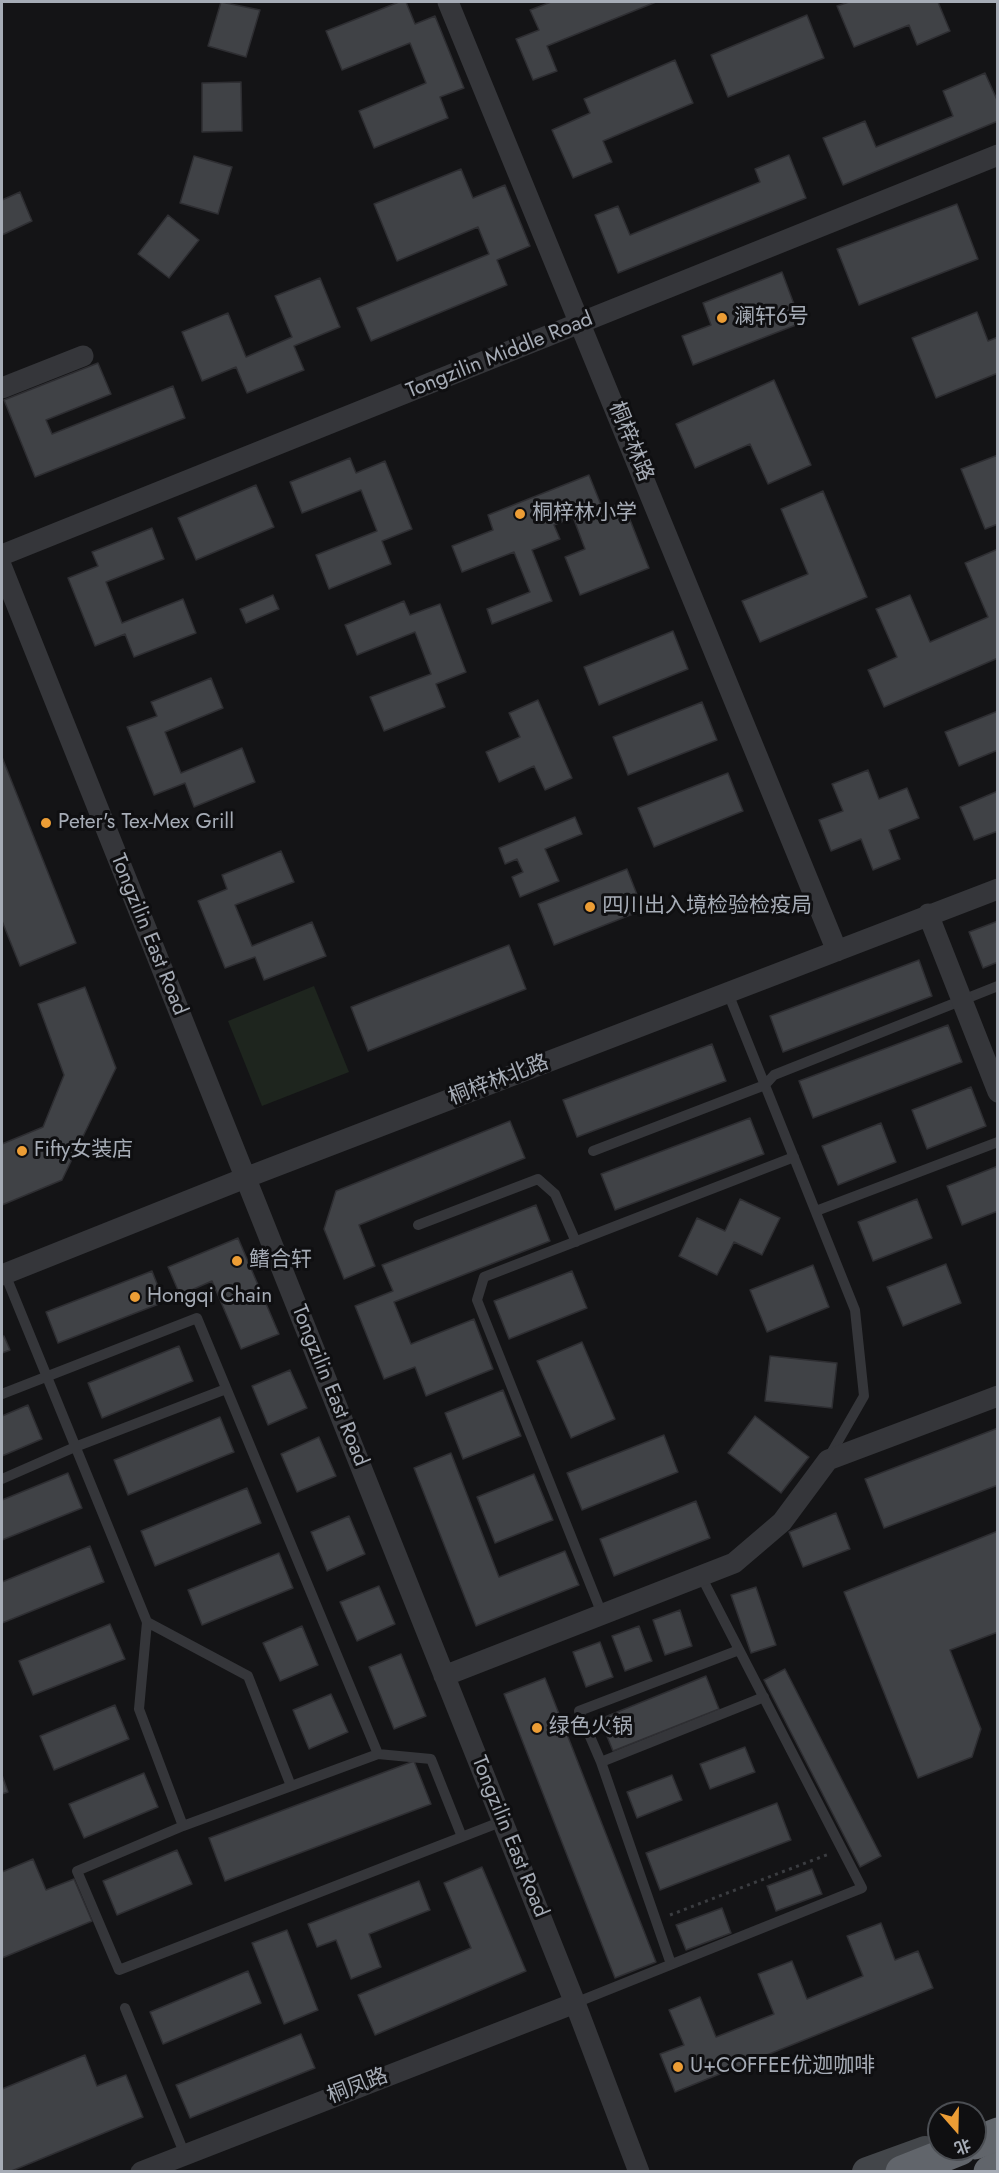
<!DOCTYPE html>
<meta charset="utf-8">
<style>
body{margin:0}
#map{position:relative;width:999px;height:2173px;overflow:hidden;background:#141416;font-family:Jost,"Noto Sans SC",sans-serif}
canvas{display:block}
.frame{position:absolute;inset:0;border:3px solid #a6acb6;pointer-events:none}
.north{position:absolute;left:927px;top:2101px;width:60px;height:60px;box-sizing:border-box;background:#0f0f11;border:2px solid #4b4e53;border-radius:50%;rotate:160deg;font-size:16px;font-weight:700;line-height:24px;text-align:center;color:#a6acb6}
.north::after{content:'';display:block;margin:auto;width:21px;height:27px;background:#ec9d35;clip-path:polygon(50% 0,100% 100%,50% 72%,0 100%)}
</style>
<div id="map">
<canvas width="999" height="2173"></canvas>
<div class="frame"></div>
<div class="north">北</div>
</div>
<script>
const ctx = document.querySelector('canvas').getContext('2d');
ctx.lineJoin = 'round';
function fillPath(path, color) { ctx.fillStyle = color; ctx.fill(path, 'evenodd'); }
function strokePath(path, color, width, dash) { ctx.strokeStyle = color; ctx.lineWidth = width; ctx.lineCap = dash ? 'butt' : 'round'; ctx.setLineDash(dash || []); ctx.stroke(path); }
function label(font, color, halo, rows, align = 'center') {
  ctx.font = font + ' Jost,"Noto Sans SC",sans-serif'; ctx.lineWidth = 6; ctx.setLineDash([]); ctx.textBaseline = 'middle'; ctx.strokeStyle = halo; ctx.fillStyle = color; for (const [text, x, y, turn = 0] of rows) {
    ctx.save(); ctx.translate(x, y); ctx.rotate((+turn || 0) * Math.PI / 180); ctx.textAlign = isNaN(turn) ? turn : align; if (halo) ctx.strokeText(text, 0, 0); ctx.fillText(text, 0, 0); ctx.restore();
  }
}
const green = new Path2D(`
 M314,986L349,1072L262,1106L228,1021Z`);
const building = new Path2D(`
 M221,2L260,10L246,57L208,46Z
 M399,2H406L415,24L435,16L464,88L440,97L448,118L374,148L359,111L426,83L410,43L342,70L326,31Z
 M551,2H656L547,46L557,71L533,80L516,39L539,30L530,10Z
 M849,2H938L950,31L917,45L909,25L854,47L837,6Z
 M807,15L824,58L728,97L711,55Z
 M675,60L693,103L603,141L612,162L573,178L552,130L590,113L584,99Z
 M985,73L998,102V121L843,185L823,138L865,121L876,147L953,116L943,91Z
 M241,82L242,131L202,132V83Z
 M789,155L806,198L618,273L595,215L618,206L630,235L760,182L755,169Z
 M194,156L232,167L218,214L180,203Z
 M461,169L473,198L505,185L530,246L497,260L507,285L371,341L357,308L489,254L478,227L397,261L374,204Z
 M20,192L32,221L2,235V200Z
 M957,204L978,259L859,305L837,249Z
 M168,215L199,240L169,278L138,254Z
 M782,272L801,323L693,365L682,336L711,325L703,303Z
 M320,278L340,327L294,346L304,370L247,393L236,367L202,381L182,332L228,313L246,357L292,337L275,296Z
 M977,312L988,341L998,337V373L936,398L912,338Z
 M98,363L111,394L46,420L52,434L173,386L185,418L35,477L4,400Z
 M774,380L811,465L768,484L750,444L695,468L676,424Z
 M998,455V524L985,529L961,469Z
 M350,458L356,473L385,461L412,529L382,541L391,564L329,589L316,555L377,531L361,490L302,513L290,482Z
 M589,475L603,510L623,502L649,568L580,595L565,557L585,549L573,517L554,525L560,539L532,550L552,601L492,624L487,609L530,592L514,552L462,572L452,546L493,530L488,515Z
 M256,485L274,527L196,560L178,518Z
 M823,491L867,597L760,642L742,601L808,574L781,509Z
 M152,528L164,559L106,582L122,623L183,599L196,633L134,657L125,634L95,646L68,578L98,566L92,552Z
 M998,549V658L884,707L868,670L897,657L876,609L910,595L930,642L988,617L965,563Z
 M273,595L279,609L246,623L240,609Z
 M404,601L410,615L440,604L466,672L436,684L445,707L384,731L370,697L431,674L415,632L357,655L345,625Z
 M673,631L688,669L599,705L584,667Z
 M211,678L223,708L165,732L181,773L242,748L255,782L194,807L185,783L154,795L127,727L157,716L151,702Z
 M538,700L572,778L545,790L534,766L499,782L486,752L520,737L509,713Z
 M702,702L717,740L628,775L613,737Z
 M998,711V750L959,766L945,732Z
 M2,757L76,943L20,966L2,921Z
 M868,770L879,799L907,788L919,818L889,830L900,859L873,870L861,839L831,851L819,820L843,811L832,784Z
 M728,773L743,811L654,847L638,808Z
 M998,791V831L974,840L960,807Z
 M575,817L582,834L545,849L559,881L520,897L512,877L523,872L517,859L505,864L499,848Z
 M281,851L294,882L235,905L252,946L312,922L326,956L264,980L255,957L225,968L198,901L227,889L222,875Z
 M627,869L643,910L554,945L538,904Z
 M998,921V962L983,968L969,932Z
 M509,945L526,989L368,1051L351,1007Z
 M919,960L932,996L783,1052L770,1016Z
 M85,987L116,1068L62,1180L2,1205V1144L43,1127L64,1075L38,1004Z
 M948,1025L962,1062L813,1118L799,1081Z
 M712,1044L726,1081L577,1137L563,1100Z
 M971,1087L986,1126L927,1149L912,1110Z
 M750,1118L764,1154L615,1210L601,1174Z
 M510,1121L525,1158L359,1225L375,1266L344,1279L324,1229L336,1191Z
 M881,1123L896,1162L838,1185L822,1146Z
 M998,1166V1211L962,1225L947,1186Z
 M740,1199L780,1218L762,1255L734,1242L717,1275L679,1256L697,1218L725,1231Z
 M917,1199L932,1238L873,1261L858,1222Z
 M536,1205L550,1241L394,1302L411,1344L474,1319L493,1369L426,1396L415,1367L384,1379L355,1306L393,1291L382,1265Z
 M238,1238L279,1334L241,1349L212,1281L180,1295L168,1267Z
 M946,1264L961,1303L903,1326L887,1287Z
 M813,1265L829,1307L767,1332L750,1290Z
 M152,1271L164,1302L58,1343L46,1312Z
 M572,1271L587,1308L509,1339L494,1301Z
 M4,1336L10,1350L2,1353V1337Z
 M582,1342L615,1419L571,1438L537,1361Z
 M179,1346L193,1381L102,1418L88,1383Z
 M770,1356L837,1363L832,1408L765,1401Z
 M290,1370L307,1408L268,1425L252,1386Z
 M503,1390L521,1436L463,1459L445,1413Z
 M28,1405L42,1439L2,1456V1416Z
 M755,1416L809,1457L781,1493L728,1453Z
 M220,1417L234,1452L128,1495L114,1460Z
 M998,1428V1485L884,1528L865,1479Z
 M664,1435L678,1472L582,1510L567,1473Z
 M319,1437L336,1476L297,1492L281,1454Z
 M451,1453L499,1577L565,1551L579,1585L476,1626L414,1468Z
 M68,1473L82,1508L2,1540V1500Z
 M534,1474L553,1520L495,1543L477,1497Z
 M247,1488L261,1523L155,1566L141,1531Z
 M696,1501L710,1538L614,1576L600,1539Z
 M836,1513L850,1549L803,1567L789,1532Z
 M349,1516L365,1554L327,1571L311,1532Z
 M998,1531V1632L950,1650L981,1729L972,1757L918,1778L844,1592Z
 M90,1546L104,1582L2,1623V1582Z
 M279,1553L293,1588L202,1625L188,1590Z
 M379,1586L395,1624L357,1641L340,1602Z
 M756,1587L776,1645L751,1653L731,1595Z
 M680,1610L692,1646L665,1655L653,1620Z
 M110,1624L125,1659L33,1695L19,1661Z
 M302,1626L318,1665L280,1681L263,1643Z
 M639,1626L652,1661L625,1671L612,1636Z
 M600,1642L613,1677L586,1687L573,1652Z
 M401,1654L426,1716L394,1729L369,1667Z
 M785,1669L881,1856L860,1867L764,1680Z
 M706,1676L719,1709L613,1751L600,1719Z
 M545,1678L656,1962L615,1978L504,1694Z
 M331,1694L348,1732L309,1749L293,1710Z
 M115,1705L129,1739L54,1770L40,1736Z
 M745,1747L755,1772L710,1789L700,1764Z
 M414,1761L431,1804L225,1881L209,1838Z
 M144,1773L158,1807L84,1838L69,1804Z
 M2,1775L8,1792L2,1794Z
 M672,1775L682,1800L637,1818L627,1792Z
 M777,1803L791,1840L660,1890L646,1853Z
 M177,1850L192,1884L117,1915L103,1881Z
 M33,1859L46,1890L74,1879L92,1921L2,1958V1872Z
 M482,1867L526,1971L375,2035L358,1995L471,1948L444,1883Z
 M812,1869L822,1894L776,1911L767,1886Z
 M419,1881L430,1910L369,1934L381,1967L351,1979L336,1940L317,1947L308,1924Z
 M722,1908L731,1933L686,1950L676,1925Z
 M881,1923L895,1960L918,1951L933,1988L675,2092L660,2054L684,2045L669,2010L700,1997L716,2037L774,2014L758,1974L792,1961L807,1999L863,1976L847,1936Z
 M287,1930L318,2010L284,2024L252,1943Z
 M248,1971L261,2003L163,2044L150,2012Z
 M301,2034L315,2068L190,2118L176,2085Z
 M85,2055L97,2086L126,2075L143,2117L9,2172H2V2089Z`);
const path = new Path2D(`
 M670,1915L829,1854`);
const lane = new Path2D(`
 M728,993L855,1310L864,1396L829,1457
 M593,1151L765,1085L774,1075L998,986
 M816,1211L998,1142
 M418,1225L538,1179L555,1194L576,1242
 M5,1274L147,1622L139,1709L183,1826L378,1754L431,1759L462,1837
 M2,1394L197,1318L378,1754
 M2,1479L75,1447L226,1389
 M602,1614L477,1300L484,1277L794,1157
 M147,1622L248,1676L291,1786
 M739,1650L579,1711L601,1762L764,1697
 M601,1762L671,1964
 M183,1826L77,1871L119,1970L503,1821
 M575,2003L862,1888L701,1576
 M125,2008L185,2155`);
const street = new Path2D(`
 M448,2L837,951
 M2,388L83,356
 M2,555L998,155
 M2,568L575,2003L639,2172
 M928,914L998,1092
 M2,1275L245,1178L998,889
 M444,1676L734,1563L782,1522L828,1460L998,1396
 M141,2172L575,2003`);
const secondary = new Path2D(`
 M867,2172L925,2151`);
const highway = new Path2D(`
 M902,2172L960,2149
 M990,2172L998,2168`);
const highwayBridge = new Path2D(`
 M975,2143L998,2134`);
const markers = [
 [722,318,6,"#ec9d35"],
 [520,514,6,"#ec9d35"],
 [46,823,6,"#ec9d35"],
 [590,907,6,"#ec9d35"],
 [22,1151,6,"#ec9d35"],
 [237,1261,6,"#ec9d35"],
 [135,1297,6,"#ec9d35"],
 [537,1728,6,"#ec9d35"],
 [678,2067,6,"#ec9d35"]
];
const poiNames = [
 ["澜轩6号",734,318],
 ["桐梓林小学",532,514],
 ["Peter's Tex-Mex Grill",58,823],
 ["四川出入境检验检疫局",602,907],
 ["Fifty女装店",34,1151],
 ["鳍合轩",249,1261],
 ["Hongqi Chain",147,1297],
 ["绿色火锅",549,1728],
 ["U+COFFEE优迦咖啡",690,2067]
];
const streetNames = [
 ["Tongzilin Middle Road",500,356,-22],
 ["桐梓林路",630,442,68],
 ["Tongzilin East Road",148,935,68],
 ["桐梓林北路",499,1081,-21],
 ["Tongzilin East Road",329,1386,68],
 ["Tongzilin East Road",509,1837,68],
 ["桐凤路",358,2087,-21]
];
fillPath(green, '#1e251e');
fillPath(building, '#404246');
strokePath(building, '#2e2e32', 1.5);
strokePath(path, '#3b3d41', 3, [3, 4.5]);
strokePath(lane, '#35363a', 10);
strokePath(street, '#35363a', 21);
strokePath(secondary, '#43464a', 30);
strokePath(highway, '#61656b', 33);
strokePath(highwayBridge, '#61656b', 33);
for (const [x, y, r, color] of markers) { const dot = new Path2D(); dot.arc(x, y, r, 0, 2 * Math.PI); ctx.fillStyle = color; ctx.fill(dot); strokePath(dot, '#0f0f11', 2); }
label('21px', '#a6acb6', '#0f0f11', poiNames, 'left');
label('21px', '#a6acb6', '#0f0f11', streetNames);
</script>
